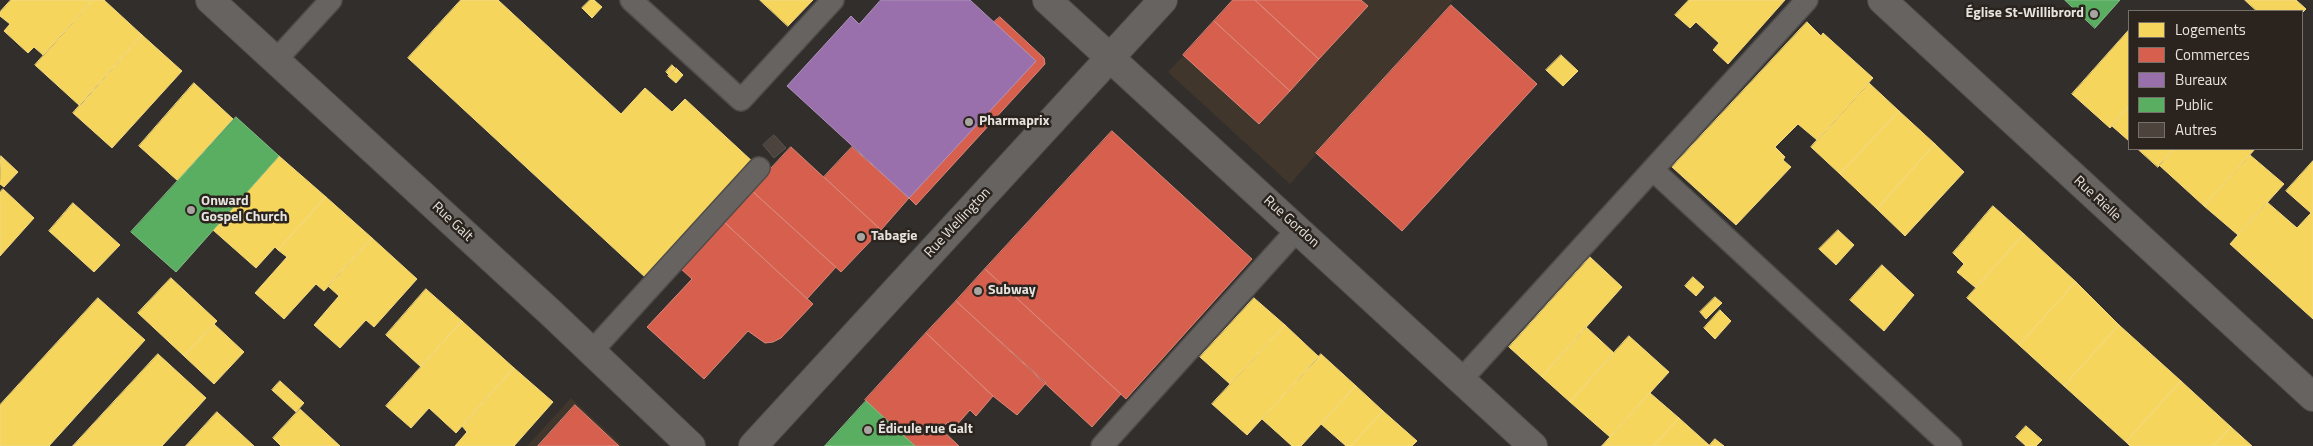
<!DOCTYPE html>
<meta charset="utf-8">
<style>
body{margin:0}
#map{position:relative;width:2313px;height:446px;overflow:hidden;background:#322e2b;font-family:"Titillium Web",sans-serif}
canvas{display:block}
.legend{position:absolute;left:2128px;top:10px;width:175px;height:140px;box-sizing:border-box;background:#2b241e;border:1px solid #76706b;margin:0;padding:6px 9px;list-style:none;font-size:15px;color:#e7e3df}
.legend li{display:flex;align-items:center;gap:10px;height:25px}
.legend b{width:25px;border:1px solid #76706b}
</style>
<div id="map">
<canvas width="2313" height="446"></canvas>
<ul class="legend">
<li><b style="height:14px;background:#f6d55c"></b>Logements</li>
<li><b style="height:14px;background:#d6604d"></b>Commerces</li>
<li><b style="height:14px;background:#9970ab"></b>Bureaux</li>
<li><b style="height:14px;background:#5aae61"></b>Public</li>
<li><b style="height:14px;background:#4b433c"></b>Autres</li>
</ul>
</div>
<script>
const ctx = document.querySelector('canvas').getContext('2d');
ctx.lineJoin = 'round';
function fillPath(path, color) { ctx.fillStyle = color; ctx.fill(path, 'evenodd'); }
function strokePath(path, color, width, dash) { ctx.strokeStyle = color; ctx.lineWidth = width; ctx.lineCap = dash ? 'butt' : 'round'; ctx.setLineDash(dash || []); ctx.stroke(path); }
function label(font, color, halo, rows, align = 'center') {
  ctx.font = font + ' "Titillium Web",sans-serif'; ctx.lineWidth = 5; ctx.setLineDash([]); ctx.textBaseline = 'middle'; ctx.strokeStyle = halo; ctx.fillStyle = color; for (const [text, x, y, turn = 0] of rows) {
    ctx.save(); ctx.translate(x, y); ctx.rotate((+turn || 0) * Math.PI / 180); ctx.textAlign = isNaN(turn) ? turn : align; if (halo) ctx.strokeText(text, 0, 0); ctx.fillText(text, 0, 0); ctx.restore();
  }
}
const built = new Path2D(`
 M1235,0H1453L1290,184L1168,72Z
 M571,398L623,446H527Z`);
const homes = new Path2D(`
 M11,0H93L43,55L34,47L28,53L4,31L10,24L0,16V12Z
 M93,0H104L142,35L80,106L35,65Z
 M461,0H498L621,114L645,88L672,112L685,99L753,162L646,278L408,58Z
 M590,0H594L602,7L592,18L582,8Z
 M760,0H813L788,26Z
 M1689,0H1785L1728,64L1713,50L1719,43L1696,22L1690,28L1675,15Z
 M2245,0H2296L2306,9L2302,13V11H2257Z
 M1807,22L1821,36L1823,33L1873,78L1817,140L1798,124L1775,147L1785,157L1783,160L1791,167L1736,225L1672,167Z
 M2129,30V106L2110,128L2072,94Z
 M142,35L182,71L112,148L73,113Z
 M1561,55L1578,71L1563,86L1546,70Z
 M672,65L675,68L669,75L666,72Z
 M676,68L683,75L676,83L668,76Z
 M194,83L233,119L178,181L139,146Z
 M1869,83L1899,111L1840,174L1811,147Z
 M2129,106V141L2112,126Z
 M1899,111L1935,144L1877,209L1840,174Z
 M1935,144L1964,172L1905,236L1877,209Z
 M2138,149H2174L2158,167Z
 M2174,149H2255L2204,206L2159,165Z
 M2250,155L2284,184L2238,235L2204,206Z
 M1,156L18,172L4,187L0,184Z
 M279,156L326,197L278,250L275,247L256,268L213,230Z
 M2313,161V319L2230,244L2267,202L2297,228L2311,213L2286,191Z
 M3,189L34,218L0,256V192Z
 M326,197L372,238L324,291L316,284L284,319L255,293L287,257L278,250Z
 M73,203L120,245L94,272L49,231Z
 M1993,206L2024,234L1976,288L1957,272L1964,264L1953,253Z
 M1838,230L1854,245L1836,265L1819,249Z
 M2024,234L2076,282L2019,345L1967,298Z
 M372,238L417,279L374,327L366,320L340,348L314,325L339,296L328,286Z
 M1590,257L1622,287L1542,377L1509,347Z
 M1882,265L1914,295L1884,331L1850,300Z
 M1693,277L1704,287L1696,296L1685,286Z
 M171,278L217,321L184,356L138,313Z
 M2076,282L2119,325L2064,386L2019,345Z
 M426,289L462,321L421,367L386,335Z
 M1715,297L1722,303L1706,319L1700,312Z
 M98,298L145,340L49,446H0V405Z
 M1254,298L1285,325L1230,384L1200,357Z
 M1720,310L1731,321L1715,339L1704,328Z
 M462,321L514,368L456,433L429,408L411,428L386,406Z
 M214,324L244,352L214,384L184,356Z
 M1285,325L1319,357L1247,435L1212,404Z
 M2119,325L2181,381L2126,442L2064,386Z
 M1586,327L1614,353L1570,402L1542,377Z
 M1629,336L1669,372L1610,437L1570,402Z
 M158,354L206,398L162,446H73Z
 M1321,354L1356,386L1301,446H1292L1262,419Z
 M514,368L553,402L514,446H455L467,432L462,426Z
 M280,381L304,403L296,412L272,390Z
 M2181,381L2231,427L2213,446H2130L2126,442Z
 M1356,386L1383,411L1351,446H1346L1321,424Z
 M1650,393L1679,418L1654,446H1602Z
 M300,409L340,446H281L273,438Z
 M1383,411L1417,441L1412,446H1351Z
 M217,412L254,446H186Z
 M1679,418L1709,445V446H1654Z
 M2026,426L2042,440L2036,446H2026L2016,437Z
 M2231,427L2252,446H2213Z
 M1715,439L1724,446H1709Z`);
const shops = new Path2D(`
 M1233,0H1255L1319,59L1290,91L1214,21Z
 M1255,0H1361L1368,6L1319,59Z
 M1451,5L1537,84L1402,231L1316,153Z
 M1000,17L1044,58L1045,64L916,205L909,198L1036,61L994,22Z
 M1214,21L1290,91L1259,124L1183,55Z
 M1112,131L1252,259L1126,399L985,269Z
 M791,147L881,230L841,272L751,190Z
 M852,147L909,198L881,230L824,177Z
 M751,190L836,267L807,299L723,221Z
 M723,221L813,304L781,338L773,342L765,343L748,331L704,379L647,327L692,279L680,268Z
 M985,269L1121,394L1092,427L956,301Z
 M956,301L1046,383L1017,415L993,396L926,333Z
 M926,333L993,396L976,416L970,410L954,428L948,422L941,429L959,446H915L865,400Z
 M575,405L619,446H538Z`);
const offices = new Path2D(`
 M881,0H970L1036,61L909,198L787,86L851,16L859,24Z`);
const public = new Path2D(`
 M2065,0H2120L2095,28Z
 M236,117L279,156L176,272L131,232Z
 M866,401L880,414L915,446H825Z`);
const building = new Path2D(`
 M774,135L786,148L774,158L763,145Z`);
const service = new Path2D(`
 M631,0L741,100L833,0
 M276,60L331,0
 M1653,170L1951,446
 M592,351L759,168
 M1461,380L1807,0
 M1102,446L1298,229`);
const minor = new Path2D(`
 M1047,0L1533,446
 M1882,0L2313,397`);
const secondary = new Path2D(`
 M210,0L551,313L691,446
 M753,446L1163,0`);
const markers = [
 [2094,14,5,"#a8a4a0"],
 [969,122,5,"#a8a4a0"],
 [191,210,5,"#a8a4a0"],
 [861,237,5,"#a8a4a0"],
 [978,291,5,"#a8a4a0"],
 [868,430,5,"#a8a4a0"]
];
const poiNames = [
 ["Église St-Willibrord",2084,14,"right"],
 ["Pharmaprix",979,122],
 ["Onward",201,202],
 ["Gospel Church",201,218],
 ["Tabagie",871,237],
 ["Subway",988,291],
 ["Édicule rue Galt",878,430]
];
const streetNames = [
 ["Rue Rielle",2097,199,43],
 ["Rue Galt",452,222,43],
 ["Rue Gordon",1291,222,42],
 ["Rue Wellington",958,223,-47]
];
fillPath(built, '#40362c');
fillPath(homes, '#f6d55c');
strokePath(homes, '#f2d983', 1);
fillPath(shops, '#d6604d');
strokePath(shops, '#db8779', 1);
fillPath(offices, '#9970ab');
strokePath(offices, '#b092bb', 1);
fillPath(public, '#5aae61');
strokePath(public, '#84be87', 1);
fillPath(building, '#4b433c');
strokePath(building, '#575450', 1);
strokePath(service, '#4f4c49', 24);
strokePath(minor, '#4f4c49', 30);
strokePath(secondary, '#4f4c49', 30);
strokePath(service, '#666361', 21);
strokePath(minor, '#666361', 28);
strokePath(secondary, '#666361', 28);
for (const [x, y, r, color] of markers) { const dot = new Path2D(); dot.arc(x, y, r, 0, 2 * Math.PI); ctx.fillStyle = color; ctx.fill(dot); strokePath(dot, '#2b241e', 2); }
label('bold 14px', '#e7e3df', '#2b241e', poiNames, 'left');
label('14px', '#e7e3df', '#2b241e', streetNames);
</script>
